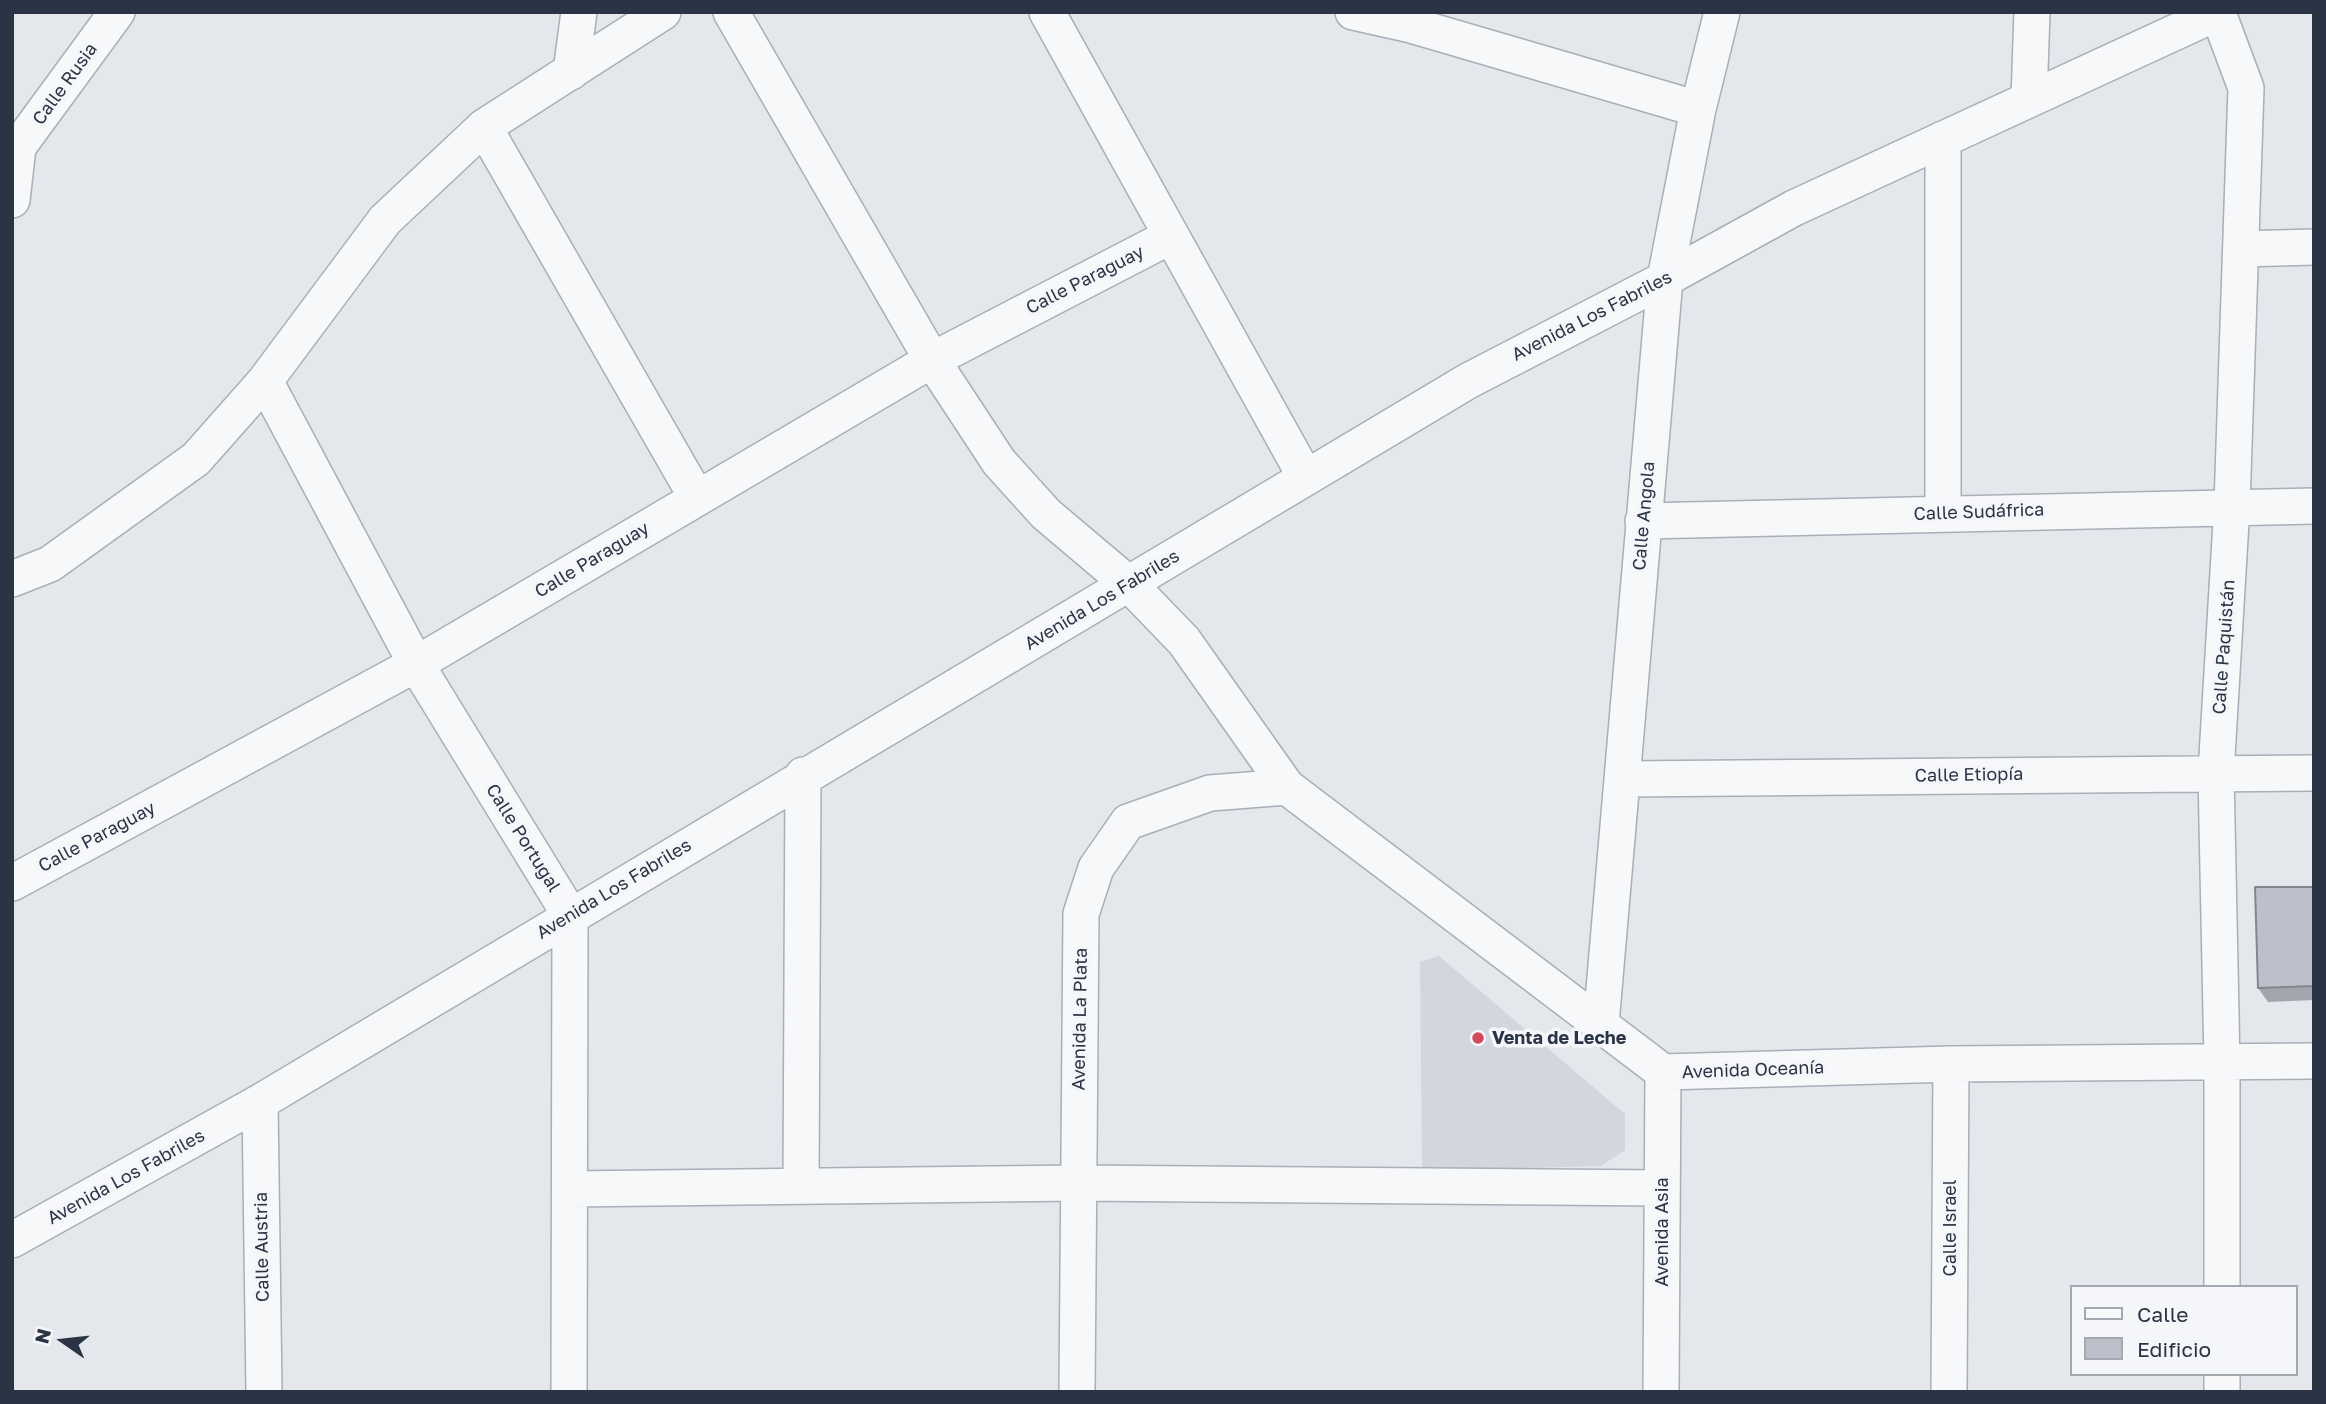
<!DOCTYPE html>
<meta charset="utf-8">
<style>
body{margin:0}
#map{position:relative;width:2326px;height:1404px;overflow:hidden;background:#e4e7ec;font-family:"Golos Text",sans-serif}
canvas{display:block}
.frame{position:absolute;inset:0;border:14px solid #2b3445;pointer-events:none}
.legend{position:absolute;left:2070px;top:1285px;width:228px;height:91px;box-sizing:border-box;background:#f4f6f9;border:2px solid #a4a8b1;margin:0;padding:9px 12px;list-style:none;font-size:21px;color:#2b3445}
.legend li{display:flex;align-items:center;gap:14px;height:35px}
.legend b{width:35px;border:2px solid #a4a8b1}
.north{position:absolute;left:28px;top:1306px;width:70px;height:70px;-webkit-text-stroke:5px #f4f6f9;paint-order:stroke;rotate:284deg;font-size:19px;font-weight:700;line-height:28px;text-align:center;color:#2b3445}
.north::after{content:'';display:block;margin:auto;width:24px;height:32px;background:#2b3445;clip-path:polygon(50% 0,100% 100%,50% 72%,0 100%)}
</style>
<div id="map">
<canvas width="2326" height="1404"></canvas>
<div class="frame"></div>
<ul class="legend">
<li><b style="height:9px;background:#f7f8fa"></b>Calle</li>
<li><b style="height:19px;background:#bbc0ca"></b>Edificio</li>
</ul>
<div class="north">N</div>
</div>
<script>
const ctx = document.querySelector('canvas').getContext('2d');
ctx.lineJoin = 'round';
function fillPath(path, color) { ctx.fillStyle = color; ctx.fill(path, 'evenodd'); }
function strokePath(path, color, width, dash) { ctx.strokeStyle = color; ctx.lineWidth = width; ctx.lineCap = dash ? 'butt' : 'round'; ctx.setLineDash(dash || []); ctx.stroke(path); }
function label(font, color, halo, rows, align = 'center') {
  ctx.font = font + ' "Golos Text",sans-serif'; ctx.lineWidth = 7; ctx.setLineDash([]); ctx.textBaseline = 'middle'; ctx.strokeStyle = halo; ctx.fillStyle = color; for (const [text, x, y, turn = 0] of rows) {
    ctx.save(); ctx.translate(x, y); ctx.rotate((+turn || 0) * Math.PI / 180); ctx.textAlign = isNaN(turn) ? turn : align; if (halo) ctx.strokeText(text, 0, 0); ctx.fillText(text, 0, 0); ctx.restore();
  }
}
const built = new Path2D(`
 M1439,956L1625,1114V1150L1601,1166L1422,1171L1420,962Z`);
const street = new Path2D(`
 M731,12L932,360L999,462L1046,514L1130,585L1184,641L1287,787L1663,1072L1951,1064L2314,1061
 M1047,12L1306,478
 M1353,12L1411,25L1698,109
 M2218,13L2246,88L2232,505L2216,773L2222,1063V1287
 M571,72L579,12
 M2029,99L2032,12
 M484,127L697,498
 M12,200L18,147L117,12
 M2241,249L2314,247
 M265,381L416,664L570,915L569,1392
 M1943,513V139
 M1643,521L2314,506
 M12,579L50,564L196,459L265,381L385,220L484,127L663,12
 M1624,779L2314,773
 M12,883L416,664L932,360L1171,236
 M1601,1024L1665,279L1698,109L1722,12
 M260,1102L264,1392
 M801,1186L803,775
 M570,1189L1078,1183L1662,1188
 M12,1240L260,1102L1468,381L1665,279L1794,208L2219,12
 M1077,1392L1081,914L1096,868L1128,822L1210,793L1287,787
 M1661,1392L1663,1072
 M1949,1392L1951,1064
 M2222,1392V1374`);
const wall = new Path2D(`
 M2314,887V1000L2268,1002L2258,988Z`);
const building = new Path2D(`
 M2255,887H2314V986L2258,988Z`);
const markers = [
 [1478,1038,7,"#d1495b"]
];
const streetNames = [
 ["Calle Rusia",65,84,-54],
 ["Calle Paraguay",1085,280,-27],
 ["Avenida Los Fabriles",1592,316,-27],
 ["Calle Sudáfrica",1979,512,-2],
 ["Calle Angola",1644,516,-85],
 ["Calle Paraguay",592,560,-31],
 ["Avenida Los Fabriles",1102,600,-31],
 ["Calle Paquistán",2224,647,-86],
 ["Calle Etiopía",1969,775,-1],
 ["Calle Paraguay",97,837,-28],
 ["Calle Portugal",523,838,58],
 ["Avenida Los Fabriles",614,889,-31],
 ["Avenida La Plata",1080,1019,-89],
 ["Avenida Oceanía",1753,1070,-2],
 ["Avenida Los Fabriles",126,1177,-29],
 ["Calle Israel",1950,1228,-90],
 ["Avenida Asia",1662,1232,-90],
 ["Calle Austria",262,1247,-91]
];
const poiNames = [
 ["Venta de Leche",1492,1038]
];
fillPath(built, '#d2d6de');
strokePath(street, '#a9aeb7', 38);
strokePath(street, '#f7f8fa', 35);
fillPath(wall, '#a1a5ae');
fillPath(building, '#bbc0ca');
strokePath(building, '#83868d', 2);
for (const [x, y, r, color] of markers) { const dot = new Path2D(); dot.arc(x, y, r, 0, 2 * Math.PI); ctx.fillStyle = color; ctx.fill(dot); strokePath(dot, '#f4f6f9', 2.5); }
label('18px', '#2b3445', '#f4f6f9', streetNames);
label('bold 18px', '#2b3445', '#f4f6f9', poiNames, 'left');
</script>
